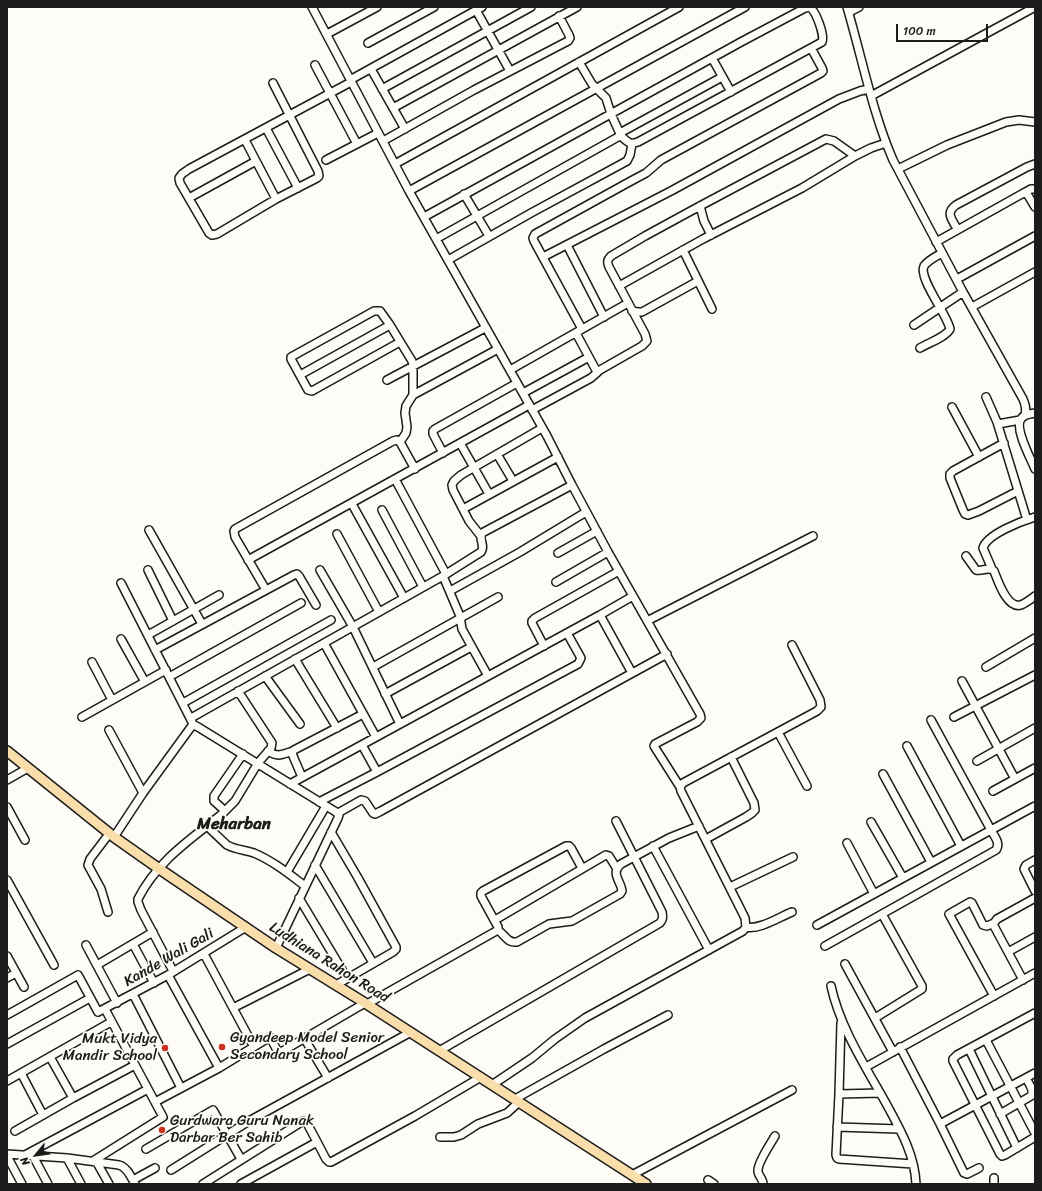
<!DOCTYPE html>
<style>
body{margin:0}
#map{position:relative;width:1042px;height:1191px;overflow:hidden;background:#fdfcf7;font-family:Sriracha,sans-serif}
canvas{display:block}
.frame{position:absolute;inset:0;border:8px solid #1c1c1c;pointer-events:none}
.north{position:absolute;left:16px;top:1135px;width:40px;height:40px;-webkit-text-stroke:3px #fdfcf7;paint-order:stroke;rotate:241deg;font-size:11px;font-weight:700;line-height:16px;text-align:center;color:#1c1c1c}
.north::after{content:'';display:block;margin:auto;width:14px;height:18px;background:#1c1c1c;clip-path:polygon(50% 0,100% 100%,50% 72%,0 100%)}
.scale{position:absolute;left:896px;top:24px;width:92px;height:18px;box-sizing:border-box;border:2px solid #1c1c1c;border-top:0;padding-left:5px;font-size:12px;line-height:14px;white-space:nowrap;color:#1c1c1c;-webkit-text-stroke:3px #fdfcf7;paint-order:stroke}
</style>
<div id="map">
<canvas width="1042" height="1191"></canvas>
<div class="frame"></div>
<div class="north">N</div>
<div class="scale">100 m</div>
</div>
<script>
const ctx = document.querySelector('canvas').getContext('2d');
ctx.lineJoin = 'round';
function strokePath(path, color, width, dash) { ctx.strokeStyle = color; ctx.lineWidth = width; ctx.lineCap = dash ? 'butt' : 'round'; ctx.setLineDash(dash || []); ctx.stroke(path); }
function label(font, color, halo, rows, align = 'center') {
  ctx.font = font + ' Sriracha,sans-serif'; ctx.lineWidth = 3.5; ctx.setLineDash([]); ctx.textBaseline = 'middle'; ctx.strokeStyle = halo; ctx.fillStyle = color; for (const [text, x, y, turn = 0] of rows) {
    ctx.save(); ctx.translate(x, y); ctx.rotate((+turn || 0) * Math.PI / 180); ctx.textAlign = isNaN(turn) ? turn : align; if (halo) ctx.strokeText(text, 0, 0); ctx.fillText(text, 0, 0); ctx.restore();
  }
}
const minor = new Path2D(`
 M312,7L409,191L547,436L572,485
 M847,7C862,58 872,111 893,160L963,292L1023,399C1025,404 1027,409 1025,415
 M476,10L510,71
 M849,12L859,7
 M327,34L377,7
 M368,43L434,7
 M712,58L731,92
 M579,62L592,84L606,98L611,114L621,136
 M315,65L357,144
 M371,69L405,129
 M350,80L482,7
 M273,83L318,171L319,176L317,178L276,199L217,234L212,235L209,233L180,183L179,178L182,174L189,169C243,140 297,111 351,82
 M382,89L531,7
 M871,96L1035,7
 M393,108L577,7
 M266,128L298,188
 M620,133L722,77
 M245,140L276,199
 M383,141L474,90L568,41L570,38L569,35L559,16
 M326,160L378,133
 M395,164L679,7
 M898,169L947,145L1006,122L1019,120L1035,122
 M409,191L745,7
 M1026,192L1035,207
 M464,194L489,236
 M189,198L256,161
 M700,206L704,221L711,235
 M424,217L741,42L805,8L809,7C816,10 825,36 822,42L638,142C629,145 628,142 621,136L618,137L436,239
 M957,229C952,219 945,213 956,205L1027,167L1035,164
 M936,242L1020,195L1031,189H1035
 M567,245L604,317
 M683,250L712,309
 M543,257L671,191L839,99L860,91L869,89
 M448,260L531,213L627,161L630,155L632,144
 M957,279L1035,236
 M619,286L703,239L802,188L855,156L871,148L886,143
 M972,307L1035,272
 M632,311L638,312H642L698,281
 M914,325L963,292
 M582,329L534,241L533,238L535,234L631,181L646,173L661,160L821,73L823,71L822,68L811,48
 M576,333L597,372
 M920,348C928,343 946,337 950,329C947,314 918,278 924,266C928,260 937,256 942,253
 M510,370L628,303
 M300,375L390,325
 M387,380L485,328
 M523,393L589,357
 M413,395L498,349
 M986,397L997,422L1027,520
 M952,407L979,457
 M532,410L591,378L600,370L642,346L647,341L645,334L609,267C607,262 607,260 611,256L645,236L700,206L826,139L834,141L855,156
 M1035,413C1030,414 1024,414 1021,419C1014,428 1031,459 1035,469
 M998,424L1020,420
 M400,442L406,433L407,427L405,413L406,406L413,395V366L412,361L390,325L380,311H374L291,357V359L308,390L312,391L400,342
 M460,443L489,494
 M1004,443L953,471L950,474V478L963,510L965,514L968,515L979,511L1018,491
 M443,453L433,434V431L435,429L517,383
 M497,454L513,481
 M395,479L446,574
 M352,504L404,598
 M463,509L558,457
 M382,510L423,587
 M149,530L202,624
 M337,534L379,612
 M480,535L469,521L453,490L452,485L454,481L461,475L542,428
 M558,553L597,531
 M966,556L976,570C982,572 989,566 994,571C998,581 1007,609 1021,605C1026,603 1031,599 1035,596
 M248,560L529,405
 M992,569L983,548C987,534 1022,521 1035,517
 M148,570L173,621
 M320,570L353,627L400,724
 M443,576L460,616L462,629L488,676
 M556,582L608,552
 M121,583L192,722
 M266,590L235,537L234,531L235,529L393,441L397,440L400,442L415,469
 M450,591L520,552L586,512
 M600,615L632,673
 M647,621L813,536
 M148,635L219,595
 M121,639L145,682
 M324,643L376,737
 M544,646L532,623V621L535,618L619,571
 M155,650L294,575L297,574L299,576L316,605
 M295,659L337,728
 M92,662L112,700
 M373,667L498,597
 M986,667L1035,638
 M265,676L300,724
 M169,677L301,603
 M962,681L1015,779
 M385,694L471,647
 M183,703L331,620
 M82,717L166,670
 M954,717L1035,675
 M191,718L443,576L481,552C486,545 478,540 482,533L572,485L608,552L700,714L701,718L697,722L655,744L654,746L680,787
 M109,730L143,793
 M778,732L807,786
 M362,745L377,772
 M907,746L961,846
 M268,751C278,758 283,754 293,751
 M977,761L1035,728
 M883,774L931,862
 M302,777L293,756L292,752L294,750L363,714
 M7,780L28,768
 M290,784L600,615L633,596
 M993,791L1035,768
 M319,802L377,772L578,664L581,658L567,633
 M7,807L25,840
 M225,811L214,801V796L243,754
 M338,813L361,800L365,801L373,813L375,814L381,811L667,654
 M871,822L903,878
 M207,826L227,845C236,850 246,850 254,853C273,861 289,874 305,886
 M331,832L358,878L396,947V949L393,952L336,985
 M114,837L143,793L191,727L194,725L198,727L336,812L339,815L338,818L276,948
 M706,839L746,817L752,813L755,810L754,803L731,757
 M847,843L874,894
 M653,846L709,950
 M1035,860L1026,865L1024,869L1035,891
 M315,865L373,963
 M287,872L326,806
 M7,880L54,965
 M730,887L793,857
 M299,898L347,978
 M108,912L101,889L88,865L90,859L109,834
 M495,920L604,856L606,855L609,856L617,869
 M817,925L1035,806
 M746,927C760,930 779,917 792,912
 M498,930C505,935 507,943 517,942L549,924L572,921L620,894L622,891C621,881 610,873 621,864L669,838L699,826
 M133,944L154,983
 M86,945L117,1003
 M825,946L996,850C1001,843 994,836 991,830L931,720
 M1008,952L1035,937
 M204,954L254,1047
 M7,956L24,987
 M845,964L893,1052
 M97,965L153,932
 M173,971L141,910L138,902V899C157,861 190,840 222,814L235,801L258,763L271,748L272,743L238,691
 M168,975L219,1068
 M7,978L16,973
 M1023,980L994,926V923L997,919L1035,898
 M831,986C840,1028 867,1069 888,1107C901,1131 915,1156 916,1184
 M133,994L181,1088
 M994,996L949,914L970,902L972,903L983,925L987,926L994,923
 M367,1004L498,930V927L481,896V893L483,891L566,846H569L571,848L582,868
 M233,1008L310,969
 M1035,1013L957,1055L953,1059V1061L1000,1154L1002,1156L1005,1155L1035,1137
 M7,1015L78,975L98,1012L168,975L246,927
 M875,1018L922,989V986L882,914
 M841,1023L839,1094L836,1155L837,1158L839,1159L913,1164
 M304,1038L328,1078
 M986,1040L1035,1133
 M7,1044L90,998
 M900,1047L940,1124L964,1173L967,1174L979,1168
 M969,1049L1017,1148
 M439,1051L660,923C663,919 663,917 662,912L616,821
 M50,1057L73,1098
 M866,1067L1035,973
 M21,1073L43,1115
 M7,1081L111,1022
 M492,1085L532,1058L555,1039L585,1018L743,931L746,927L745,918L681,791L680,787L683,783L817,711L821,707L820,700L792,645
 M839,1094L880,1093
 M515,1099L604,1049L668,1015
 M155,1102L219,1068L270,1037L278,1052H281L365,1003
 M1000,1114L1031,1096C1035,1091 1029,1084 1026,1078
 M940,1124L1035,1073
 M837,1127L899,1129
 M15,1131L73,1098L135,1065
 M440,1137H454L461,1135L478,1124L507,1113L519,1102
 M146,1149L213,1110L241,1159
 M7,1154L67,1158L119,1165C127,1167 131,1177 135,1184
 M25,1155L148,1089
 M7,1156L22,1184
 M33,1156L48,1184
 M67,1158L81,1184
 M93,1161L163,1117L105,1009
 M96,1161L109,1184
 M171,1170L249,1121L411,1032
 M632,1175L792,1090
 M133,1180L155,1168
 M708,1180L714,1184
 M203,1184L303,1121L307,1123L326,1159L329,1162H331L415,1116L481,1077
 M241,1184L317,1142
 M763,1184C763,1178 757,1175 758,1170C758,1162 771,1143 775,1136
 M994,1184V1178`);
const major = new Path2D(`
 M7,751L114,837L158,868L276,948L365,1003L646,1184`);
const markers = [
 [222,1047,4,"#c8321e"],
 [165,1048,4,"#c8321e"],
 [162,1130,4,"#c8321e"]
];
const streetNames = [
 ["Kande Wali Gali",169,958,-30],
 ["Ludhiana Rahon Road",329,963,32]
];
const poiNames = [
 ["Gyandeep Model Senior",230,1038],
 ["Secondary School",230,1055],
 ["Mukt Vidya",157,1039,"right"],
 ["Mandir School",157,1056,"right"],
 ["Gurdwara Guru Nanak",170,1121],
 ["Darbar Ber Sahib",170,1138]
];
const quarterNames = [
 ["Meharban",234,825]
];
strokePath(minor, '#1c1c1c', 10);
strokePath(major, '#1c1c1c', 12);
strokePath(minor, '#fdfcf7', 7);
strokePath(major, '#f9deab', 9);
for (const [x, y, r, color] of markers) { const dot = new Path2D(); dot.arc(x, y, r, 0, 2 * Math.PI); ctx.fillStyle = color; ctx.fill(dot); strokePath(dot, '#fdfcf7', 1.5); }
label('15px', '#1c1c1c', '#fdfcf7', streetNames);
label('15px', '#1c1c1c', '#fdfcf7', poiNames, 'left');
label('bold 17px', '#1c1c1c', '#fdfcf7', quarterNames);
</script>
